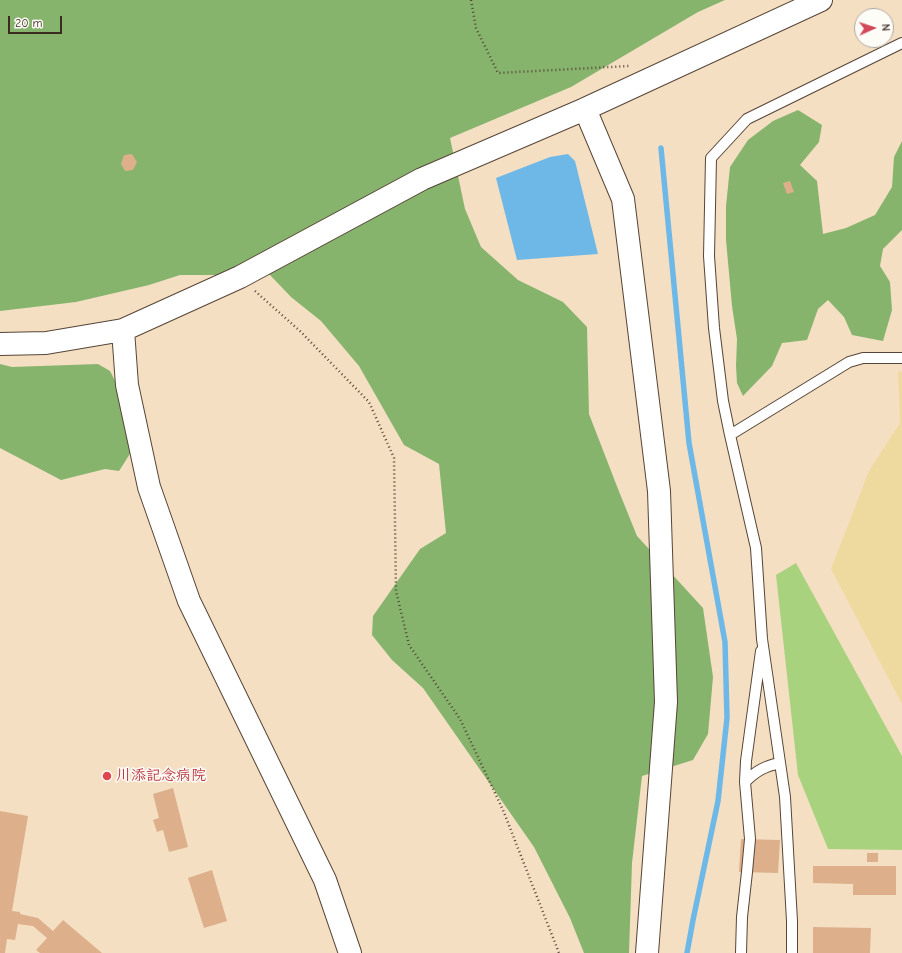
<!DOCTYPE html>
<meta charset="utf-8">
<style>
body{margin:0}
#map{position:relative;width:902px;height:953px;overflow:hidden;background:#f4dfc3;font-family:"Comic Neue",sans-serif}
canvas{display:block}
.north{position:absolute;left:854px;top:8px;width:40px;height:40px;box-sizing:border-box;background:#fdfcf7;border:1px solid #afa8a0;border-radius:50%;rotate:87deg;font-size:11px;font-weight:700;line-height:16px;text-align:center;color:#3b2a1e}
.north::after{content:'';display:block;margin:auto;width:14px;height:18px;background:#d1495b;clip-path:polygon(50% 0,100% 100%,50% 72%,0 100%)}
.scale{position:absolute;left:8px;top:16px;width:54px;height:18px;box-sizing:border-box;border:2px solid #3b2a1e;border-top:0;padding-left:5px;font-size:12px;line-height:14px;white-space:nowrap;color:#3b2a1e;-webkit-text-stroke:3px #fdfcf7;paint-order:stroke}
</style>
<div id="map">
<canvas width="902" height="953"></canvas>
<div class="north">N</div>
<div class="scale">20 m</div>
</div>
<script>
const ctx = document.querySelector('canvas').getContext('2d');
ctx.lineJoin = 'round';
function fillPath(path, color) { ctx.fillStyle = color; ctx.fill(path, 'evenodd'); }
function strokePath(path, color, width, dash) { ctx.strokeStyle = color; ctx.lineWidth = width; ctx.lineCap = dash ? 'butt' : 'round'; ctx.setLineDash(dash || []); ctx.stroke(path); }
function label(font, color, halo, rows, align = 'center') {
  ctx.font = font + ' "Comic Neue","Klee One",sans-serif'; ctx.lineWidth = 3; ctx.setLineDash([]); ctx.textBaseline = 'middle'; ctx.strokeStyle = halo; ctx.fillStyle = color; for (const [text, x, y, turn = 0] of rows) {
    ctx.save(); ctx.translate(x, y); ctx.rotate((+turn || 0) * Math.PI / 180); ctx.textAlign = isNaN(turn) ? turn : align; if (halo) ctx.strokeText(text, 0, 0); ctx.fillText(text, 0, 0); ctx.restore();
  }
}
const green = new Path2D(`
 M796,563L902,756V850L828,849L798,775L776,575Z`);
const forest = new Path2D(`
 M0,0H725L698,12L571,87L450,138L465,209L481,247L518,280L563,302L587,327L589,414L618,489L637,536L703,608L713,677L708,734L693,760L642,776L632,863L629,953H584L570,918L534,847L423,688L392,660L372,635L373,616L420,549L446,533L439,464L404,445L359,366L321,321L291,297L270,275H180L149,285L76,302L0,311Z
 M798,110L822,125L819,142L800,165L817,181L823,234L846,228L875,215L892,187L894,157L902,141V230L883,249L880,266L890,282L892,310L883,341L852,335L844,317L828,300L818,309L807,340L782,343L772,366L743,396L737,383L736,366L737,339L732,306L726,240V206L730,167L748,140L773,121Z
 M0,364L12,367L98,364L110,371L129,408L133,449L119,471L105,469L61,480L0,448Z`);
const sand = new Path2D(`
 M898,371L902,372V704L831,569L869,471L900,423Z`);
const water = new Path2D(`
 M568,154L575,161L598,254L517,260L496,178L550,157Z`);
const stream = new Path2D(`
 M661,148L689,443L725,642L727,718L718,801L693,920L687,953`);
const building = new Path2D(`
 M132,154L137,162L133,170L125,171L121,164L124,155Z
 M790,181L794,192L787,194L783,183Z
 M173,788L188,847L169,852L163,830L157,832L153,820L159,818L153,794Z
 M0,811L28,816L12,911L20,912V914L38,918L53,931L63,920L102,953H40L36,950L47,938L33,926L18,924L15,940L7,939L5,953H0Z
 M741,839L780,840L778,873L739,872Z
 M867,853H878V862H867Z
 M813,866H896V895H853V884L813,883Z
 M212,870L227,921L204,928L188,878Z
 M813,927L871,928L870,953H813Z`);
const path = new Path2D(`
 M471,0L476,28L498,73L629,66
 M255,291L300,331L369,402L394,458L396,591L409,645L460,719L503,810L559,953`);
const service = new Path2D(`
 M730,435L849,362L863,358H902
 M745,782C756,771 765,766 780,763
 M741,953L742,917L747,872L750,839L745,782L746,761L761,651
 M792,953V921L785,797L762,639L756,548L730,435L723,401L714,328L709,256L711,158L747,119L902,43`);
const tertiary = new Path2D(`
 M585,109L623,199L659,491L666,702L647,953
 M123,330L127,385L149,487L189,601L325,880L350,953
 M0,344L46,343L123,330L240,277L422,179L585,109L821,0`);
const markers = [
 [107,776,5,"#e0444e"]
];
const healthNames = [
 ["川添記念病院",116,776]
];
fillPath(green, '#a8d27e');
fillPath(forest, '#86b46d');
fillPath(sand, '#eeda9e');
fillPath(water, '#6eb8e7');
strokePath(stream, '#6eb8e7', 5.5);
fillPath(building, '#ddb08b');
strokePath(service, '#574537', 12);
strokePath(tertiary, '#574537', 24);
strokePath(path, '#574537', 2.5, [1, 3]);
strokePath(service, '#fff', 10);
strokePath(tertiary, '#fff', 22);
for (const [x, y, r, color] of markers) { const dot = new Path2D(); dot.arc(x, y, r, 0, 2 * Math.PI); ctx.fillStyle = color; ctx.fill(dot); strokePath(dot, '#fdfcf7', 1.5); }
label('bold 15px', '#be3a42', '#fdfcf7', healthNames, 'left');
</script>
